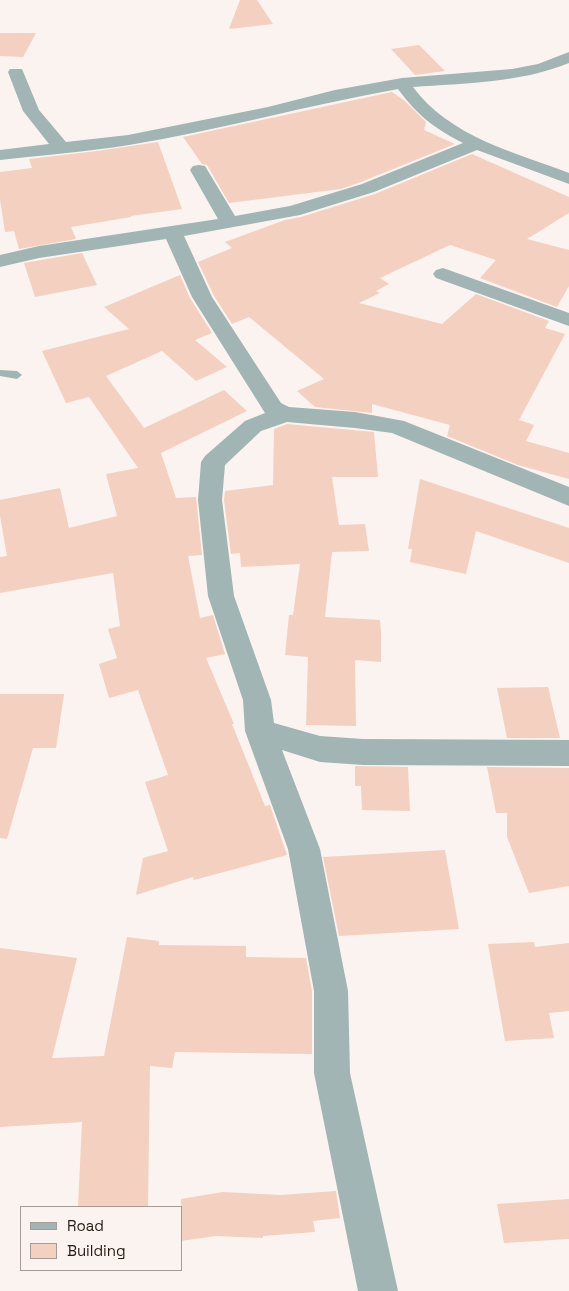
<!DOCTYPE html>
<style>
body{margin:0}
#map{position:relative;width:569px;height:1291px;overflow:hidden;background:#fbf3ef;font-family:"Space Grotesk",sans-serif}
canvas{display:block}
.legend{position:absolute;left:20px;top:1206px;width:162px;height:65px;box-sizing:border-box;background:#fbf3ef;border:1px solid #a69c97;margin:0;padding:6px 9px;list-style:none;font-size:15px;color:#271913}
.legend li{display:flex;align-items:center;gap:10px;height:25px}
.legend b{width:25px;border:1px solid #a69c97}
</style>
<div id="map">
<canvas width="569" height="1291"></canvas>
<ul class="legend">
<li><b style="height:6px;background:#a1b5b4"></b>Road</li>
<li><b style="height:14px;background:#f3d0c0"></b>Building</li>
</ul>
</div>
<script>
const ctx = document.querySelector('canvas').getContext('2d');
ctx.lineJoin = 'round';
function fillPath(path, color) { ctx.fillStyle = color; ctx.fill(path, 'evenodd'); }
const building = new Path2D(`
 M240,0H257L273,24L229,29Z
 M0,33H36L23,57L0,56Z
 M419,45L445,71L415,75L391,49Z
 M392,92L405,101L426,122L424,130L455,144L361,182L341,189L229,203L207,165L202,164L183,137Z
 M158,142L182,209L131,216V217L71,227L76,239L19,249L14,231L5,232L0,200V172L32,168L29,159L97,151Z
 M472,154L569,197V213L527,239L569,250V286L557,307L480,278L496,260L450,245L380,278L389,284L376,291L380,293L359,303L442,324L476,294L549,321L545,328L565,334L519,420L534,425L526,441L569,453V479L518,465L447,436L450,425L372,404V413L315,407L297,391L324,379L249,317L232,324L214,296L198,262L232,248L225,242L285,220L301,217L375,194Z
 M82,253L97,285L35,297L24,263Z
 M180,275L190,298L212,333L195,340L227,367L196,381L162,351L106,376L144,428L224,390L247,411L161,453L176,498L196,497L202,555L188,556L200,618L213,615L225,654L206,658L234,724H232L265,806L270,805L287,855L194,880L193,877L136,895L143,858L168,851L145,782L168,775L138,690L109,698L99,664L117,658L108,629L120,626L113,573L0,593V557L7,556L0,516V500L60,488L69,528L117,516L106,474L138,468L89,397L66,403L42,351L129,329L104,307Z
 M287,424L374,432L378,477H332L339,525L365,524L369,551L332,552L325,617L380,620L381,633V662L355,660L356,726L306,725L308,657L285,655L289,615H293L300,564L241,567L240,553L231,554L224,500L225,491L273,485L274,429Z
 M420,479L569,528V563L476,531L466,574L410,562L412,549H408Z
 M548,687L560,738H507L497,688Z
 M0,694H64L56,748H33L7,839L0,838Z
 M355,766L408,767L410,811L362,810L361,786H355Z
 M487,767L569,768V886L529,893L507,837V813H496Z
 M445,850L459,929L339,936L323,857Z
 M127,937L159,941V945L246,946V957L306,958L312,991V1054L175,1052L172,1068L150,1066L148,1207H78L82,1122L0,1127V948L77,958L52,1058L104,1056Z
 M534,942L535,947L569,943V1011L549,1013L554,1038L505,1041L488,944Z
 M336,1191L340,1218L313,1221L315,1232L263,1236V1238L216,1236L181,1241V1199L223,1192L281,1195Z
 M569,1199V1239L504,1243L497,1204Z`);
const lane = new Path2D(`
 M0,370L17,371L22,375L17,379L0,376Z`);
const street = new Path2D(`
 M569,52V63C520,83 466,83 413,87C450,137 514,152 569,173V184L477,150L374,192L300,215L184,236L212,297L281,403L289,407L355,412L404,421L569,487V506L392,433L355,428L287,422L261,431L225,465L222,500L234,596L271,700L274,723L320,736L363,739L569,740V766L363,765L320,762L282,750L320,849L348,991L350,1073L398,1291H358L314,1073V991L288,849L245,731L243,700L208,596L198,500L201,462L205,456L245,421L265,413L192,297L166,239L39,258L0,267V255L39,246L218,219L190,170L193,166L199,165L205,166L235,216L290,206L362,184L463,143C434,128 417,115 398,89C308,105 219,130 129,145C86,152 43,155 0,160V150L49,144L23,111L8,72L10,69H22L39,110L66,142L128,135L268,107L335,90L402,78L512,69L538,64Z
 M443,268L569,313V326L436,278L433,274L436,270Z`);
fillPath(building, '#f3d0c0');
fillPath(lane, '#a1b5b4');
fillPath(street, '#a1b5b4');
</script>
